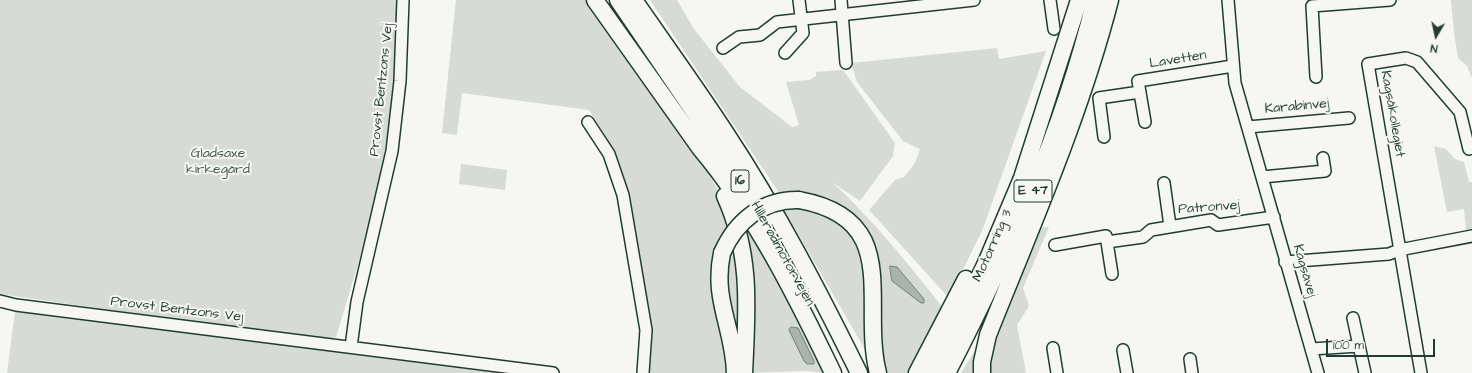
<!DOCTYPE html>
<meta charset="utf-8">
<style>
body{margin:0}
#map{position:relative;width:1472px;height:373px;overflow:hidden;background:#f6f6f2;font-family:"Architects Daughter",sans-serif}
canvas{display:block}
.north{position:absolute;left:1416px;top:16px;width:40px;height:40px;-webkit-text-stroke:3px #f6f6f2;paint-order:stroke;rotate:189deg;font-size:11px;font-weight:700;line-height:16px;text-align:center;color:#1f3d34}
.north::after{content:'';display:block;margin:auto;width:14px;height:18px;background:#1f3d34;clip-path:polygon(50% 0,100% 100%,50% 72%,0 100%)}
.scale{position:absolute;left:1326px;top:339px;width:109px;height:18px;box-sizing:border-box;border:2px solid #1f3d34;border-top:0;padding-left:5px;font-size:12px;line-height:14px;white-space:nowrap;color:#1f3d34;-webkit-text-stroke:3px #f6f6f2;paint-order:stroke}
</style>
<div id="map">
<canvas width="1472" height="373"></canvas>
<div class="north">N</div>
<div class="scale">100 m</div>
</div>
<script>
const ctx = document.querySelector('canvas').getContext('2d');
ctx.lineJoin = 'round';
function fillPath(path, color) { ctx.fillStyle = color; ctx.fill(path, 'evenodd'); }
function strokePath(path, color, width, dash) { ctx.strokeStyle = color; ctx.lineWidth = width; ctx.lineCap = dash ? 'butt' : 'round'; ctx.setLineDash(dash || []); ctx.stroke(path); }
function label(font, color, halo, rows, align = 'center') {
  ctx.font = font + ' "Architects Daughter",sans-serif'; ctx.lineWidth = 4; ctx.setLineDash([]); ctx.textBaseline = 'middle'; ctx.strokeStyle = halo; ctx.fillStyle = color; for (const [text, x, y, turn = 0] of rows) {
    ctx.save(); ctx.translate(x, y); ctx.rotate((+turn || 0) * Math.PI / 180); ctx.textAlign = isNaN(turn) ? turn : align; if (halo) ctx.strokeText(text, 0, 0); ctx.fillText(text, 0, 0); ctx.restore();
  }
}
const green = new Path2D(`
 M0,0H396V45L391,108L378,198L336,337L331,339L164,318L0,294Z
 M456,0H590L703,162L721,197L731,223C689,278 728,315 726,373H647L629,203L620,166L608,140L589,110L462,93L457,135L442,133Z
 M650,0H677L694,29L740,87L792,127L799,125L786,82L809,80L816,76V72L843,70L895,143L893,156L860,201L832,182C873,220 908,263 943,308L910,373H884L878,352V269L876,253L867,234L838,206L818,197L796,193L780,194Z
 M1451,0H1472V78L1467,66L1458,58L1454,33Z
 M997,48L999,59L1046,51L982,231L949,298L869,210L895,180L904,177L915,163L920,149L903,141L857,82L851,63Z
 M1434,146L1446,149L1455,159L1464,162L1469,182H1472V230L1466,231L1464,209L1447,212Z
 M461,164L507,170L505,190L459,184Z
 M782,206L828,210L864,244L871,360Z
 M748,222L827,373L804,371L747,373L742,227Z
 M1042,227H1049L1023,288L1029,306L1017,325L1026,373H988L993,337L1012,289Z
 M734,236L741,263L737,351L726,311L724,258Z
 M15,311L24,312L517,373H7Z
 M979,344V373H961Z`);
const water = new Path2D(`
 M890,266L897,267L924,299V303H921L892,281Z
 M791,327L798,328L814,361V364H807L804,361L789,330Z`);
const minor = new Path2D(`
 M841,0L846,63
 M1050,0L1054,29
 M1228,0L1235,83L1318,373
 M723,48L739,37L760,35L777,22L974,0
 M785,53L803,33L799,0
 M1316,77L1312,6L1390,0
 M588,122L609,154L623,195L646,330L643,373
 M1145,122L1138,81L1233,66
 M1248,127L1349,118
 M1104,137L1099,98L1140,92
 M1262,177L1325,171L1323,158
 M1164,183L1170,226
 M1107,242L1112,274
 M1055,245L1106,236L1107,242L1143,237L1151,230L1211,220L1218,225L1274,217
 M1285,262L1389,254L1399,250L1472,236
 M0,301L16,305L553,373
 M1353,318L1365,373
 M351,347L357,302L392,151L400,81L403,0
 M1053,348L1057,373
 M1311,349L1359,346
 M1123,350L1127,373
 M1190,359L1192,373
 M1421,373L1368,64L1406,58L1417,62L1460,112L1469,149`);
const highway = new Path2D(`
 M595,0L700,148C754,212 797,298 833,373
 M618,0L712,138L764,222
 M634,0C665,45 697,89 727,135C777,211 819,292 859,373
 M725,196C752,255 747,310 744,373
 M799,200C904,219 860,302 878,373
 M722,253C712,300 734,328 735,373
 M917,373L966,279
 M931,373L950,338L986,263L1022,178L1079,0
 M947,373C1009,253 1063,131 1095,0
 M982,373V362L988,335C1032,225 1080,116 1110,0`);
const highwayBridge = new Path2D(`
 M722,253C736,221 763,199 799,200`);
const shields = [
 [740,181,18],
 [1033,191,38]
];
const shieldNames = [
 ["16",740,181],
 ["E 47",1033,191]
];
const streetNames = [
 ["Lavetten",1178,60,-9],
 ["Provst Bentzons Vej",382,90,-84],
 ["Karabinvej",1297,107,-5],
 ["Kagsåkollegiet",1392,114,80],
 ["Patronvej",1209,208,-4],
 ["Motorring 3",993,246,-66],
 ["Hillerødmotorvejen",782,254,61],
 ["Kagsåvej",1304,271,74],
 ["Provst Bentzons Vej",177,310,7]
];
const parkNames = [
 ["Gladsaxe",218,154],
 ["kirkegård",218,170]
];
fillPath(green, '#d6dbd6');
fillPath(water, '#aab3ae');
strokePath(water, '#72847d', 1);
strokePath(minor, '#1f3d34', 14);
strokePath(highway, '#1f3d34', 19);
strokePath(minor, '#f6f6f2', 11);
strokePath(highway, '#f6f6f2', 16);
strokePath(highwayBridge, '#1f3d34', 19, []);
strokePath(highwayBridge, '#f6f6f2', 16);
for (const [x, y, w] of shields) { const box = new Path2D(); box.roundRect(x - w / 2, y - 11, w, 22, 3); ctx.fillStyle = '#f6f6f2'; ctx.fill(box); strokePath(box, '#1f3d34', 1); }
label('bold 13px', '#1f3d34', null, shieldNames);
label('14px', '#1f3d34', '#f6f6f2', streetNames);
label('14px', '#445d54', '#f6f6f2', parkNames);
</script>
